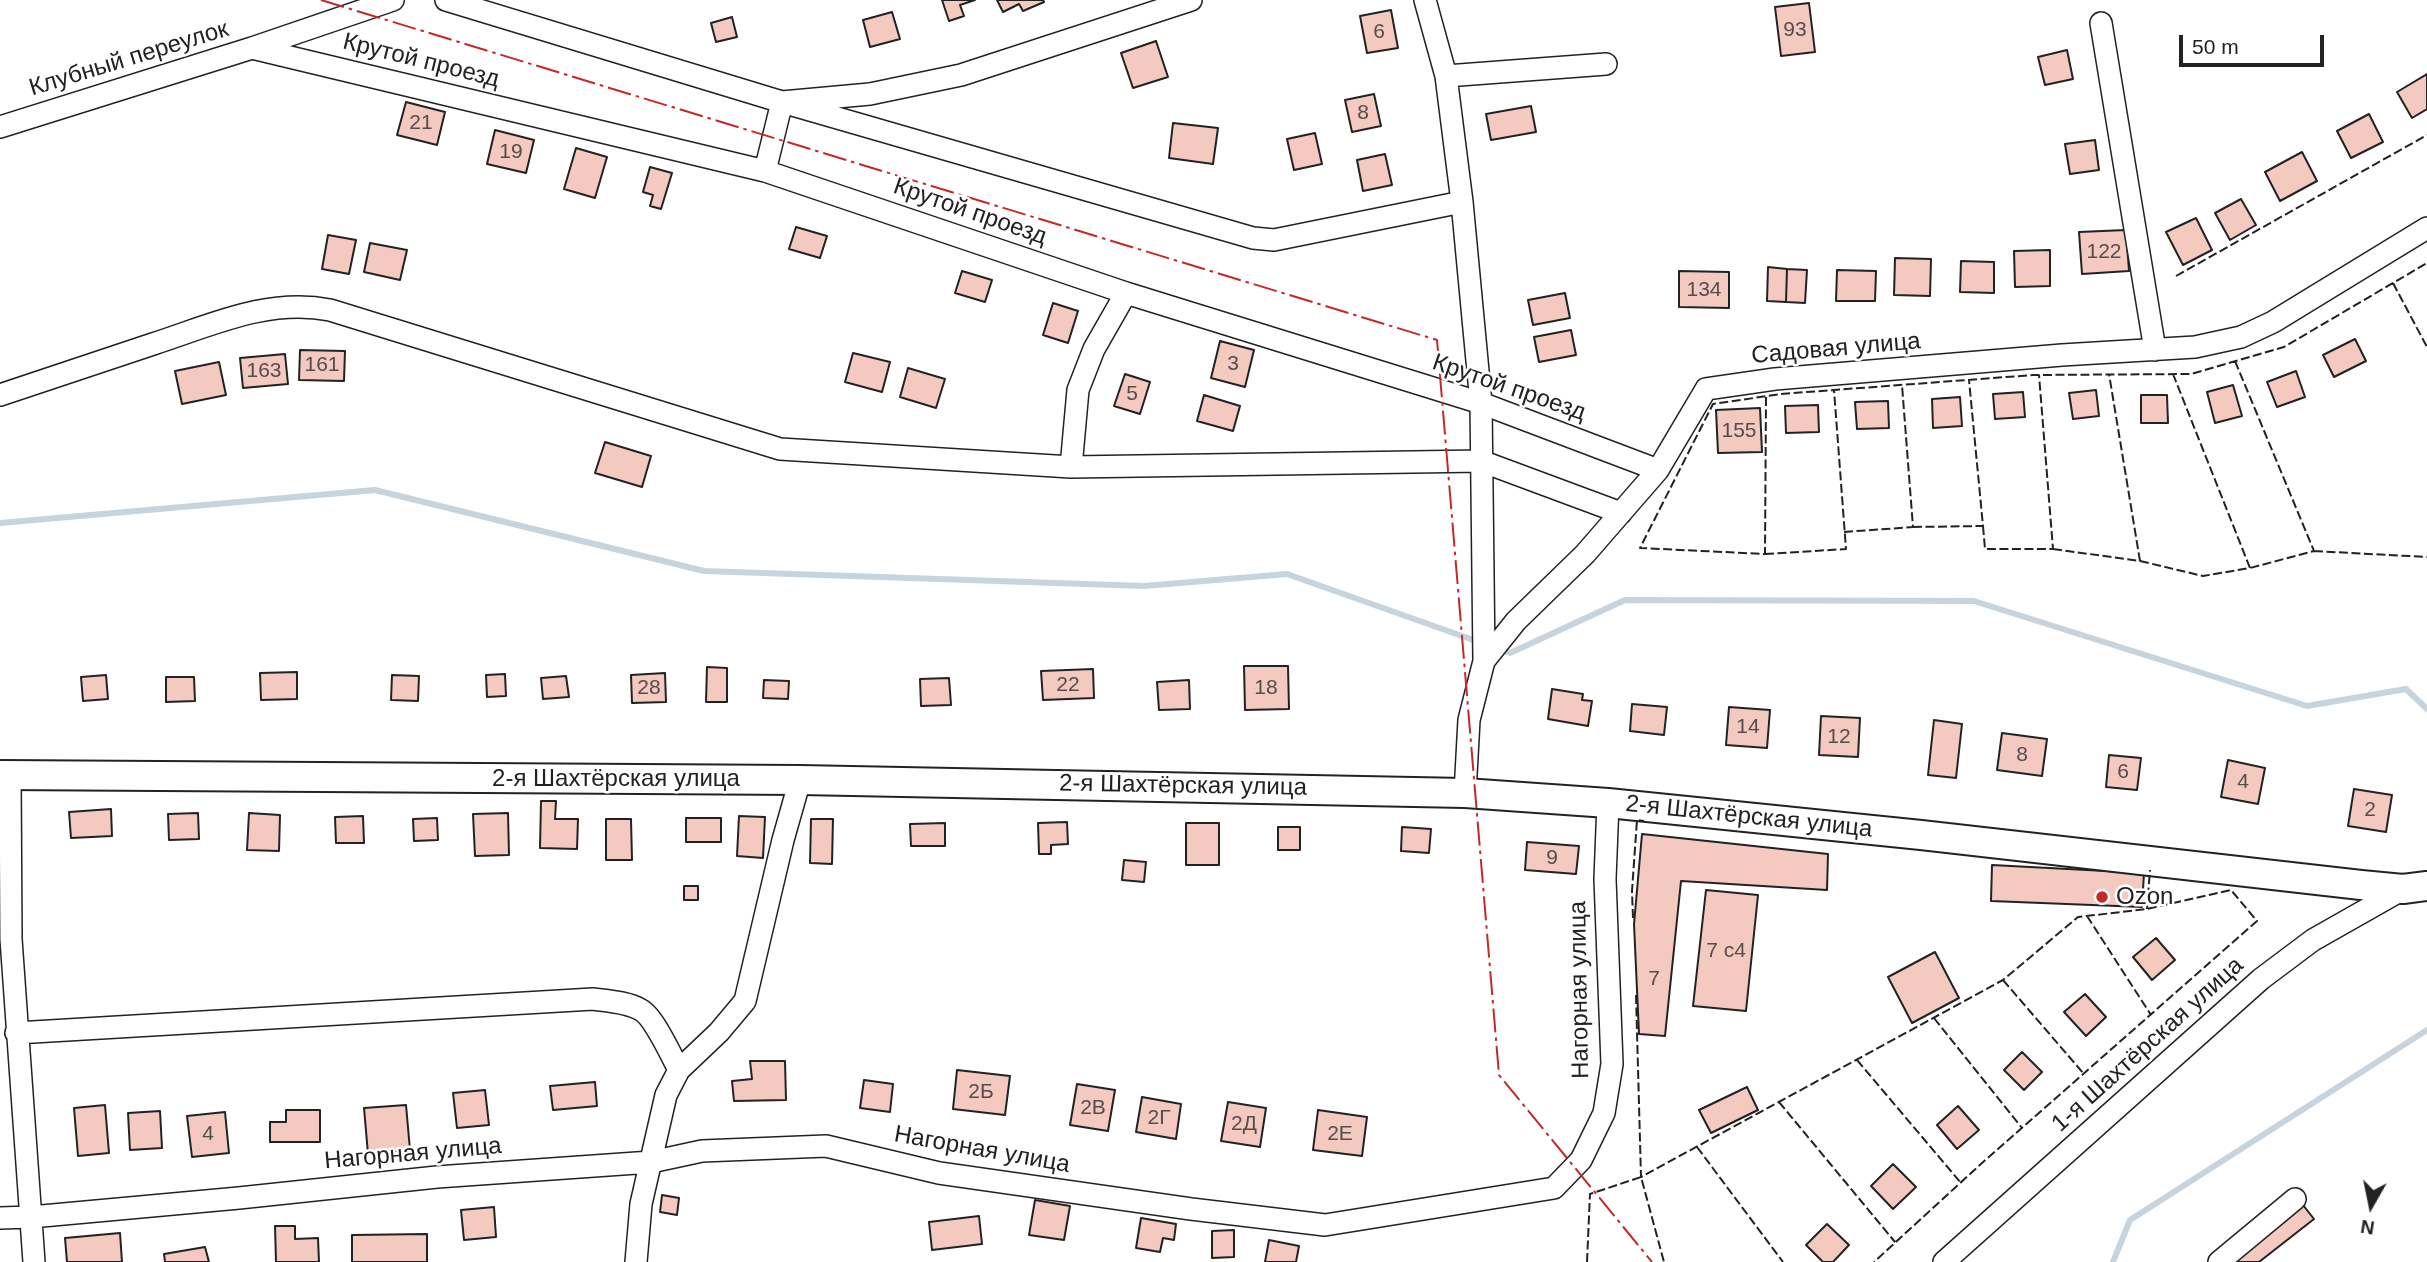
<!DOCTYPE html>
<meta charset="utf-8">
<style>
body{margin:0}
#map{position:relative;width:2427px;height:1262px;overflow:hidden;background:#fff;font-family:Helvetica,sans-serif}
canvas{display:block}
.north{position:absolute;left:2336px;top:1171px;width:70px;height:70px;-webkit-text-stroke:5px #fff;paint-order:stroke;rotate:189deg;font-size:19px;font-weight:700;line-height:28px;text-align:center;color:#222}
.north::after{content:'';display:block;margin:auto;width:24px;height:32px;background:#222;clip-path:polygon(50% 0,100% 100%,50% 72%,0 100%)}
.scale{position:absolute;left:2179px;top:35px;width:145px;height:32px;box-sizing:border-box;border:4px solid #222;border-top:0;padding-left:9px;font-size:21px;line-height:24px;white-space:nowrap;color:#222;-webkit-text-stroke:5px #fff;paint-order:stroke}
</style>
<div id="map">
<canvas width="2427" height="1262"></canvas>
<div class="north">N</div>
<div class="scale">50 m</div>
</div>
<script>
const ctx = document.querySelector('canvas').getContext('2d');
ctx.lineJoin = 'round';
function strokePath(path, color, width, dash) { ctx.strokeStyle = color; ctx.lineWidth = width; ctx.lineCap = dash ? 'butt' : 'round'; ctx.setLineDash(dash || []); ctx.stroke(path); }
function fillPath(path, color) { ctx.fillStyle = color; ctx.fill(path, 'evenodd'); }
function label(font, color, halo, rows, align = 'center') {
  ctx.font = font + ' Helvetica,sans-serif'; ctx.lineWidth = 5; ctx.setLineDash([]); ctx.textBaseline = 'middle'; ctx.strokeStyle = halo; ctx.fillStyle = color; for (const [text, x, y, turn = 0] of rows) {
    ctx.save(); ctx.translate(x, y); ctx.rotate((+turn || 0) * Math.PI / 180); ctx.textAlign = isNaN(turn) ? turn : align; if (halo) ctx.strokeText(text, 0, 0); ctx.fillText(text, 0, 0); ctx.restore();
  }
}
const stream = new Path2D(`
 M0,523L375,490L704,571L1144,586L1287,574L1479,642
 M1499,649L1510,653L1625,600L1974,601L2307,706L2406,689L2427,709
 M2113,1262L2130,1220L2427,1030`);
const building = new Path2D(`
 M942,0H975L960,5L964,16L949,21Z
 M997,0H1043L1044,2L1023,11L1019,4L1003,12Z
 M1809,3L1815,52L1781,56L1775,7Z
 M1391,10L1398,48L1367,53L1360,16Z
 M892,12L900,39L870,47L863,20Z
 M732,17L737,37L716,42L711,23Z
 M1156,41L1168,77L1133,88L1121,53Z
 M2067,50L2073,79L2045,85L2038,57Z
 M2427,74V109L2412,118L2397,92Z
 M1374,94L1381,126L1352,132L1345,100Z
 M406,102L445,112L437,145L397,135Z
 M1531,106L1536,132L1491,140L1486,114Z
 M2369,114L2383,142L2351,158L2337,131Z
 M1173,123L1218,128L1213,164L1169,158Z
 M495,130L534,140L526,173L487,164Z
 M1315,133L1322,164L1294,170L1287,139Z
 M2095,140L2099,170L2070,174L2065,144Z
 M576,148L607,157L595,198L564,189Z
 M2302,152L2317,181L2280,201L2265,172Z
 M1385,154L1392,185L1363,191L1357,160Z
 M650,167L672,173L661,209L650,206L653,195L643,192Z
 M2241,199L2256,225L2230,240L2215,213Z
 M2196,218L2212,250L2183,265L2166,232Z
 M796,227L827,236L820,258L789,249Z
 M2126,230L2129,271L2082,274L2079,232Z
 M328,235L356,240L349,274L322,269Z
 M370,243L407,250L400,280L364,272Z
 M2050,250V286L2015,287L2014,251Z
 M1895,258L1931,259L1930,296L1894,295Z
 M1961,261L1994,262V293L1960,292Z
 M1768,267L1787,269L1786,302L1767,301Z
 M1787,269L1807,270L1805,303L1786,302Z
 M1837,270L1876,271L1875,301H1836Z
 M962,271L992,280L985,302L955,293Z
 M1679,271L1729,272V308L1679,307Z
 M1565,293L1570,318L1533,325L1528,300Z
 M1053,303L1078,311L1068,343L1043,335Z
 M1571,330L1576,355L1539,362L1534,337Z
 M2355,339L2366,361L2334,377L2323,355Z
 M1220,341L1254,350L1245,387L1211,378Z
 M300,350L345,351L344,381L299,380Z
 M853,353L890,362L882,392L845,382Z
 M285,354L288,384L243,388L240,358Z
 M219,362L226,395L182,404L175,371Z
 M908,368L945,379L936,408L900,397Z
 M2296,371L2305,397L2277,407L2267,382Z
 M1125,374L1150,382L1140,414L1114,406Z
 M2233,385L2242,416L2215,423L2207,392Z
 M2096,390L2099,416L2073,419L2069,393Z
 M2023,392L2025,417L1995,419L1993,394Z
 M1204,395L1240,406L1233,431L1197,421Z
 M2141,395H2167L2168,423H2141Z
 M1960,397L1962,426L1933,428L1932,399Z
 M1888,401L1889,428L1857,429L1855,402Z
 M1818,405L1819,432L1786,433L1785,406Z
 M1760,408L1762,452L1718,453L1716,410Z
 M605,442L651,456L642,487L595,473Z
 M1244,666H1288L1289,709L1245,710Z
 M707,667L727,668V702H706Z
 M1093,669L1094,698L1043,700L1041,671Z
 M297,672V699L261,700L260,673Z
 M665,673L666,702L632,703L631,675Z
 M505,674L506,696L487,697L486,675Z
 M106,675L108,699L83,701L81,677Z
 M392,675L419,676L418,701L391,700Z
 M566,676L569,697L543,699L541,678Z
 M166,677H194L195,701L166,702Z
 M949,678L951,705L921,706L920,679Z
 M764,680L789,681L788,699L763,698Z
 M1189,680L1190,709L1159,710L1157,682Z
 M1552,689L1583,694L1582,700L1592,701L1588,726L1548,719Z
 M1632,704L1667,707L1664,735L1630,731Z
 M1729,707L1770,710L1767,748L1726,745Z
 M1821,716L1860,718L1858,757L1819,755Z
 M1934,720L1962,724L1956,778L1928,775Z
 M2002,733L2047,739L2042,776L1997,770Z
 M2109,755L2141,758L2137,790L2106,787Z
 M2228,760L2265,768L2258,804L2221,797Z
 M2354,789L2392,795L2386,832L2348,826Z
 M541,801H556L555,819H578L577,849L540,848Z
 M111,809L112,836L71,838L69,812Z
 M198,813L199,839L169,840L168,814Z
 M249,813L280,815L279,851L247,850Z
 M508,813L509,855L475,856L473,814Z
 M363,816L364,843H336L335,817Z
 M739,816L765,817L763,858L737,856Z
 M437,818L438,840L414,841L413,819Z
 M686,818H721V842H686Z
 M606,819H631L632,860H606Z
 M811,819H833L832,864L810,863Z
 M1067,822L1068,844L1051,845V854H1039L1038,823Z
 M945,823V846H911L910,824Z
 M1186,823H1219V865H1186Z
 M1278,827H1300V850H1278Z
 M1402,827L1431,829L1429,853L1401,851Z
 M1642,834L1828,854L1827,890L1681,881L1665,1036L1639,1034L1634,924Z
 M1527,842L1579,846L1576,874L1525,870Z
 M1124,860L1146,862L1144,882L1122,880Z
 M1992,865L2144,873L2142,907L1991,901Z
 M684,886H698V900H684Z
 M1706,890L1758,895L1746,1011L1693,1006Z
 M2156,938L2175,960L2152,980L2133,957Z
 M1935,952L1959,998L1912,1023L1888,977Z
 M2085,994L2106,1017L2086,1036L2064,1012Z
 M2022,1052L2042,1072L2024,1090L2004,1070Z
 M750,1061H785L786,1100L734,1101L732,1081L752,1079Z
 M957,1070L1010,1076L1005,1115L953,1109Z
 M864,1080L893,1084L890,1112L860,1108Z
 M595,1082L597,1106L553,1110L550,1086Z
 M1077,1084L1115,1090L1108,1131L1070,1125Z
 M1747,1087L1758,1110L1711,1133L1699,1110Z
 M485,1090L489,1125L457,1128L453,1093Z
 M1142,1097L1181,1104L1176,1139L1136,1132Z
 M1228,1102L1266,1108L1260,1147L1221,1141Z
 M105,1105L109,1153L78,1156L74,1108Z
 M406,1105L410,1150L368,1154L364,1108Z
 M1958,1106L1979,1130L1957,1149L1937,1125Z
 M286,1110H320V1142H270V1122H286Z
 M1318,1110L1367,1117L1362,1156L1313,1150Z
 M160,1111L162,1148L130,1150L128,1113Z
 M225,1112L229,1153L192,1157L187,1116Z
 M1893,1164L1916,1187L1893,1209L1871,1186Z
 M662,1195L679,1198L677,1215L660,1212Z
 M1035,1200L1070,1206L1064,1240L1029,1235Z
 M2303,1205L2314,1219L2259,1262H2230Z
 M494,1207L496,1237L464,1240L461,1210Z
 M979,1216L982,1244L932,1250L929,1222Z
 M1141,1218L1176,1224L1174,1240L1163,1238L1160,1252L1136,1248Z
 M1827,1224L1849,1245L1833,1262H1823L1806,1245Z
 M275,1226H295V1239L318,1238L319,1262H276Z
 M1234,1230V1257L1212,1258V1231Z
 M120,1233L122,1262H67L65,1238Z
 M427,1234V1262H352V1235Z
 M1269,1240L1299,1246L1296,1262H1265Z
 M205,1247L209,1262H165L164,1254Z`);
const minor = new Path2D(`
 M446,0L782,102L870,94L961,75L1191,0
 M1425,0L1446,76L1462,202L1481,403L1484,661
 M2101,23L2155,350
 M252,48L765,171L1126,293L1481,403L1658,470
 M1446,76L1606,64
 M0,127L252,48L393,0
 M765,171L782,102L1253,238L1274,240L1462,202
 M0,395C51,378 102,361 153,344C212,325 267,298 330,310L780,449L1071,467L1481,461L1621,513
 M1071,467L1078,390L1094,349L1126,293
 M10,775L11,939L34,1262
 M1465,793L1469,720L1484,661L1516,621L1585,554L1658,470L1706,389L1775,379L2062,355L2195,347L2241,337L2273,322L2427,228
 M16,1033L593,999C608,1001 628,1002 641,1010C654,1017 672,1057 679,1070
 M0,1218L31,1217L239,1198L437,1177L651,1162L702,1151L826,1146L939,1173L1191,1209L1325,1225L1554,1188L1581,1160L1604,1113L1612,1064L1605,879L1608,803
 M636,1262L641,1204L666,1095L679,1070L719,1032L745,1001L783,840L800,780
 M1944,1262L2261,979L2313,940L2403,889
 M2219,1262L2295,1199`);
const major = new Path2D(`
 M0,775L800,780L1465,793L1608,803L1921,835L2361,885L2403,889L2427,886`);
const fence = new Path2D(`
 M2176,276L2427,135
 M2393,283L2427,347
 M2235,361L2314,551L2250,568
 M1766,397L1765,554L1640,548L1713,404L1781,394L2033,375L2191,374L2284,347L2427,263
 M1983,526L1985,549H2053L2039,375
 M1913,527L1983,526L1969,380
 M1844,532L1913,527L1902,385
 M2053,549L2140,561L2109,374
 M2314,551L2427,557
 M1765,554L1846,549L1834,390
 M2140,561L2203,576L2250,568L2173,374
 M2147,909L2150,870
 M2087,916L2151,1015
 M1633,918L1632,891L1637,820L1644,821
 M2003,980L2084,1074
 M1636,995L1641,1177L2003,980L2078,917L2147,909L2231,890L2257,921L1982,1163L1874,1262
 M1934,1018L2022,1128
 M1857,1060L1961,1183
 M1779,1102L1895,1242
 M1697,1147L1783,1262
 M1587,1262L1590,1194L1641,1177L1664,1262`);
const power = new Path2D(`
 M321,0L1437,340L1499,1075L1652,1262`);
const markers = [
 [2102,897,7,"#c62828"]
];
const numberNames = [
 ["93",1795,30],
 ["6",1379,32],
 ["8",1363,113],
 ["21",421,123],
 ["19",511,152],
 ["122",2104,252],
 ["134",1704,290],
 ["3",1233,364],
 ["161",322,365],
 ["163",264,371],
 ["5",1132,394],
 ["155",1739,431],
 ["22",1068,685],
 ["28",649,688],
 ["18",1266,688],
 ["14",1748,727],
 ["12",1839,737],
 ["8",2022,755],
 ["6",2123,772],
 ["4",2243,782],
 ["2",2370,810],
 ["9",1552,858],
 ["7 с4",1726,951],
 ["7",1654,979],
 ["2Б",981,1092],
 ["2В",1093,1108],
 ["2Г",1159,1118],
 ["2Д",1244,1124],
 ["4",208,1134],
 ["2Е",1340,1134]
];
const streetNames = [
 ["Клубный переулок",129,59,-17],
 ["Крутой проезд",421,61,14],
 ["Крутой проезд",970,212,19],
 ["Садовая улица",1836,349,-5],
 ["Крутой проезд",1509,388,19],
 ["2-я Шахтёрская улица",616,779],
 ["2-я Шахтёрская улица",1183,786,1],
 ["2-я Шахтёрская улица",1749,817,6],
 ["Нагорная улица",1580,990,-91],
 ["1-я Шахтёрская улица",2148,1045,-42],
 ["Нагорная улица",982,1150,10],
 ["Нагорная улица",413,1154,-5]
];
const poiNames = [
 ["Ozon",2116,897]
];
strokePath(stream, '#c7d3dd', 6);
fillPath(building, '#f3c9c0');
strokePath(building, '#222', 2);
strokePath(minor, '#222', 24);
strokePath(major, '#222', 32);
strokePath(minor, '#fff', 21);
strokePath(major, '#fff', 28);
strokePath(fence, '#222', 2, [9, 3.5]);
strokePath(power, '#c62828', 2, [24, 5, 3.5, 5]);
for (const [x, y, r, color] of markers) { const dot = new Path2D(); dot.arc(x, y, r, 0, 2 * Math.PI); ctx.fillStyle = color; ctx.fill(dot); strokePath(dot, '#fff', 2.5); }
label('21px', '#564c4a', null, numberNames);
label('24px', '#222', '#fff', streetNames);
label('24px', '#222', '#fff', poiNames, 'left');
</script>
